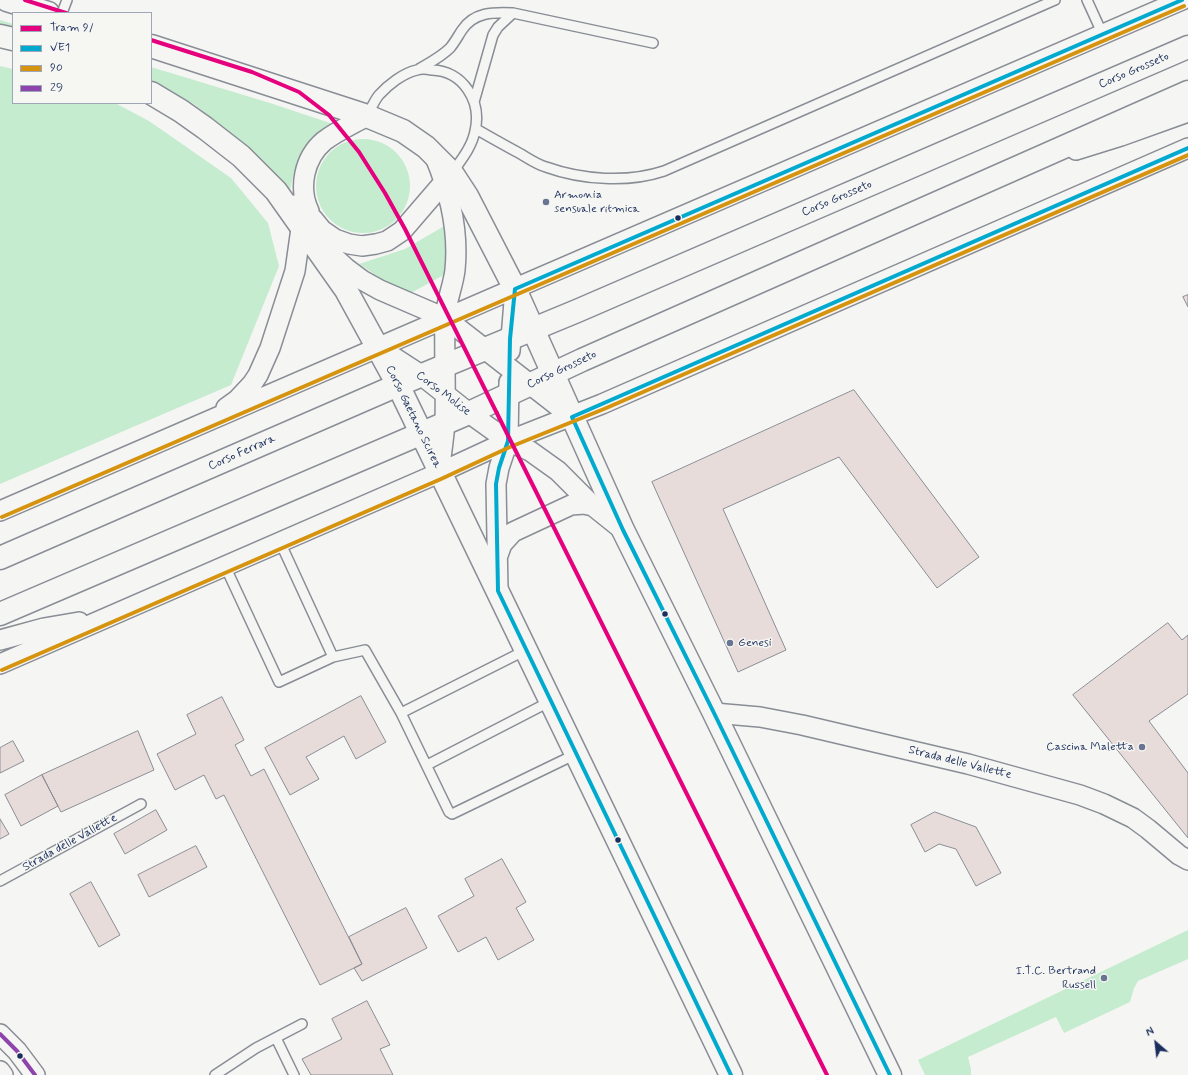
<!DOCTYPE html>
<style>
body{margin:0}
#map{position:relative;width:1188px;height:1075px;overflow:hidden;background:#f5f5f3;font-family:Mynerve,sans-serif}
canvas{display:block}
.legend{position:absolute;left:12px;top:12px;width:140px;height:92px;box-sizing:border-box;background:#f6f6f2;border:1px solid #9ea6b7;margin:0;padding:5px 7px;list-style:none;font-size:12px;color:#1b2f5e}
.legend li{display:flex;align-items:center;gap:8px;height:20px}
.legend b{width:20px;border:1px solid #9ea6b7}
.north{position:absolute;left:1136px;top:1023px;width:40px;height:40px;-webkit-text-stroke:3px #f6f6f2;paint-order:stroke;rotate:332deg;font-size:11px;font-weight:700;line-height:16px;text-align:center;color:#1b2f5e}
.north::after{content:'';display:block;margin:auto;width:14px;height:18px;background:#1b2f5e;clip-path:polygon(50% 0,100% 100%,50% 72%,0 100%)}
</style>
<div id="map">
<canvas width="1188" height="1075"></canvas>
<ul class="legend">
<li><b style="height:5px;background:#e5007d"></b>Tram 9/</li>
<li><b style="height:5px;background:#00a9ce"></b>VE1</li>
<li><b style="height:5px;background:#d6940e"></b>90</li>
<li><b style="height:5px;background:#8e44ad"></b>29</li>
</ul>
<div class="north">N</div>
</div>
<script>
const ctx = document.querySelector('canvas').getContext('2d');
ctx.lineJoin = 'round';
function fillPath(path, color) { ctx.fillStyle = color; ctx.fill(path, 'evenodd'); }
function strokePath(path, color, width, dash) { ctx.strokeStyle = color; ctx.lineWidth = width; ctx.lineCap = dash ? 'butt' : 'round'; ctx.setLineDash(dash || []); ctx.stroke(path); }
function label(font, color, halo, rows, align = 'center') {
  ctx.font = font + ' Mynerve,sans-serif'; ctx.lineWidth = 3; ctx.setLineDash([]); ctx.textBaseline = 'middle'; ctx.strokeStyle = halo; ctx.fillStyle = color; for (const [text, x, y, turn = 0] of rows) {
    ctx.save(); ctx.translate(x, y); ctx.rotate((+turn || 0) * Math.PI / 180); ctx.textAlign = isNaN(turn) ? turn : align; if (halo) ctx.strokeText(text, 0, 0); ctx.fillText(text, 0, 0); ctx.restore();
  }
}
const green = new Path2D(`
 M0,20L13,24V33L0,30Z
 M0,66L13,69V103H115L149,121L231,178L268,223L279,266L231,385L0,484Z
 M151,67L270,103L333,124C327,128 319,132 314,137C298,151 294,172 290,191L263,162L242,142L194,104L151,81Z
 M316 186a47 47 0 1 1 94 0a47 47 0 1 1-94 0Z
 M446,225L448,261L444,275L409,294L382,279L359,264L405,249Z
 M1188,930V959L1138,981L1134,988L1130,1002L1064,1033L1056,1017L968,1057L971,1069V1075H925L918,1060Z`);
const building = new Path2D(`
 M1188,295V307L1183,297Z
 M854,390L979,557L937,588L839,457L723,509L786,650L738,672L652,482Z
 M1168,623L1182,640L1188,635V694L1149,721L1188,773V838L1073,695Z
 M361,696L386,742L356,759L344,736L306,757L319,779L290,795L265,748Z
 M222,697L244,740L235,745L251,776L264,769L362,964L320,985L224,795L216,799L204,775L175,790L157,754L196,734L187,715Z
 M138,731L154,770L61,812L42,775Z
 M13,741L24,761L0,773V748Z
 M42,775L58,806L21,826L5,795Z
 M156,810L167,830L125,854L114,834Z
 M935,812L976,827L1001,873L976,886L956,849L939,844L925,852L911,825Z
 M0,819L9,834L0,839Z
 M196,846L207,867L149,897L138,875Z
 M502,859L526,902L516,908L534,940L498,960L486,937L458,952L438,916L474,896L465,879Z
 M91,882L120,935L99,947L70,894Z
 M406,908L427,948L362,981L354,968L362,964L349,937Z
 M367,1001L390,1045L380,1049L393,1075H311L302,1059L342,1039L332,1019Z`);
const service = new Path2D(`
 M1087,0L1103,35
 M62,13L67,0
 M419,69C429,63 441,57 450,48C455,42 458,36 462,30C474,12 493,12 513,13L653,43
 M474,102L493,35L498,27L513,13
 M367,116C371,109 374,101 379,95C388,85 403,73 417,70C422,68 427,69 432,70C463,71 482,101 475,131C472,147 461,160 452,173
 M476,129C490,137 504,145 519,153C528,158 536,164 546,167C582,180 628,183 664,171L1055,0
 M225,566L279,682L333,657L280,542
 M333,657L365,650L401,713L449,812L452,814L576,754
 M401,713L526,650
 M427,765L551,701
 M0,881L141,804
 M276,1038L294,1075
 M215,1075L256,1048L302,1024`);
const minor = new Path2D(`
 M1076,150L1121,136L1188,112
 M435,157C450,193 459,230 455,270C453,287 445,304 445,321C444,354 446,388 445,421C444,439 441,456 439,473
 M295,205L313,219L322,230L335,239L349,244L362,246L376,244L387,241L402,231L451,174
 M309,211C298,188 304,158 324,141C337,131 353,124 367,116
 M322,246L346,268L362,280L380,290L445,318L572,417
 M378,347L421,375L469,413L508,441L530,451L558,471L593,506L623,530
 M510,351L515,289
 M226,408L237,400L252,384L258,375L270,348L295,271L305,200
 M0,511L1182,0
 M497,558L502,544L513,532L571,505L584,504L593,506
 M498,591L496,484L499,468L508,441L509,382
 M0,640L44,628L79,622
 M0,664L439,473L508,441L602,404L1188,148
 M714,713L760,717L802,725L968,764L1080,795L1104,804L1133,818L1148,829L1179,855L1188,860
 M0,1034L17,1051L35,1075
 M0,1071L3,1075`);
const tertiary = new Path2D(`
 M7,0L48,13
 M0,36L13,39
 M151,46L367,116L403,131L426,147L452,173L467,196L515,289L623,530L714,713L890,1075
 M151,93L181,111L205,128L241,156L276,191L346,290L398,385L731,1075`);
const secondary = new Path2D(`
 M0,558L398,385L577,311L1188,47
 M0,614L469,413L582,360L1188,92`);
const bus1 = new Path2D(`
 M731,1075L498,591L496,484L499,468L508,441L510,339L515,289L1182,0
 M890,1075L714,713L623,530L572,417L1188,148`);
const bus2 = new Path2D(`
 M2,517L1184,6
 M2,670L441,479L510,447L604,409L1188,155`);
const bus3 = new Path2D(`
 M0,1034L17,1051L35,1075`);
const tram1 = new Path2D(`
 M25,0L66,13
 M151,40L252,72L299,92L329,115L359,152L385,193L405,229L827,1075`);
const markers = [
 [546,202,4,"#677492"],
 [678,218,3.5,"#1b2f5e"],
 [665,614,3.5,"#1b2f5e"],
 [730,643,4,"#677492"],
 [1142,747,4,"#677492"],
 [618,840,3.5,"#1b2f5e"],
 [1104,978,4,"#677492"],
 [20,1056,3.5,"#1b2f5e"]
];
const streetNames = [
 ["Corso Grosseto",1134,71,-23],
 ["Corso Grosseto",837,199,-23],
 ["Corso Grosseto",562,370,-25],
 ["Corso Molise",443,394,37],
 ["Corso Gaetano Scirea",413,417,64],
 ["Corso Ferrara",242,453,-24],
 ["Strada delle Vallette",960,763,14],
 ["Strada delle Vallette",70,843,-29]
];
const poiNames = [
 ["Armonia",554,195],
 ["sensuale ritmica",554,209],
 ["Genesi",738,643],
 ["Cascina Maletta",1134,747,"right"],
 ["I.T.C. Bertrand",1096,971,"right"],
 ["Russell",1096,985,"right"]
];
fillPath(green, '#c5eccf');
fillPath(building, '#e8dcda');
strokePath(building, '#898d95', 1);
strokePath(service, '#898d95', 12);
strokePath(minor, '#898d95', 22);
strokePath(tertiary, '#898d95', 25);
strokePath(secondary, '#898d95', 25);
strokePath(service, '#f5f5f3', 9);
strokePath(minor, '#f5f5f3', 19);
strokePath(tertiary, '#f5f5f3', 22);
strokePath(secondary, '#f5f5f3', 22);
strokePath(bus1, '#00a9ce', 4);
strokePath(bus2, '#d6940e', 4);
strokePath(bus3, '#8e44ad', 4);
strokePath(tram1, '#e5007d', 4);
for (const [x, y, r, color] of markers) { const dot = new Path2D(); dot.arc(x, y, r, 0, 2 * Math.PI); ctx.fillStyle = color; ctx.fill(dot); strokePath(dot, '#f6f6f2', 1.5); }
label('12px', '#1b2f5e', '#f6f6f2', streetNames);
label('12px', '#1b2f5e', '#f6f6f2', poiNames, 'left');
</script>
